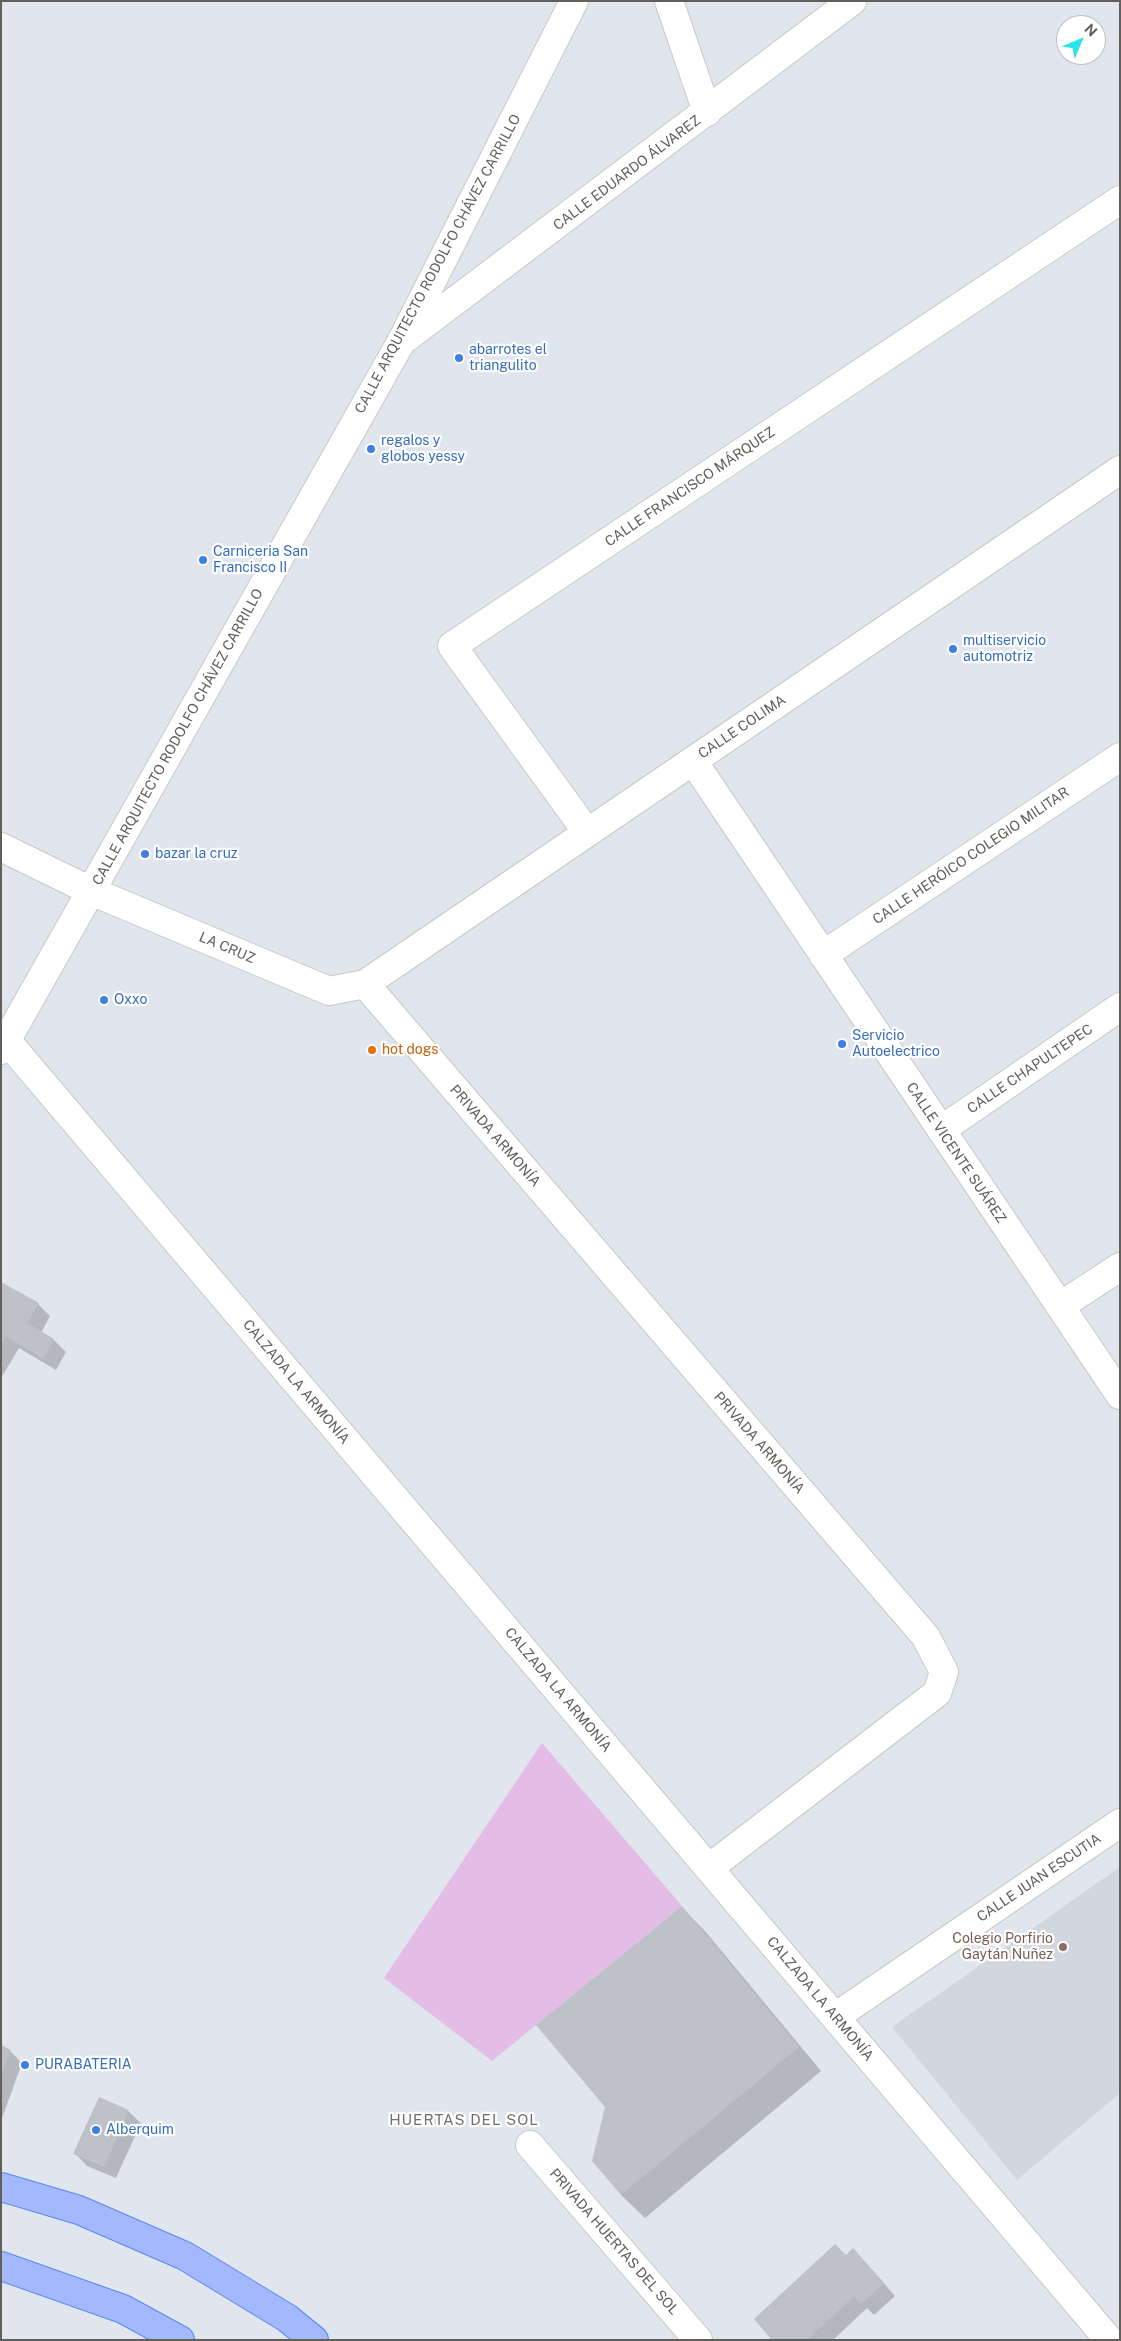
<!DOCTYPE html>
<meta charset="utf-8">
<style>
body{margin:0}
#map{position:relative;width:1121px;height:2341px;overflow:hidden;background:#e1e5ed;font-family:"Public Sans",sans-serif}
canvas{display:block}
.frame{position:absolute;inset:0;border:2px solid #625e5a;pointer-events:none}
.north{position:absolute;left:1056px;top:15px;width:50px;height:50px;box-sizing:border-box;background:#fff;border:1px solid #c0bfbd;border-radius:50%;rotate:45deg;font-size:14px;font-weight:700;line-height:20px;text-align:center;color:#625e5a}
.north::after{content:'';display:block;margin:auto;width:18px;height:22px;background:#2be5e9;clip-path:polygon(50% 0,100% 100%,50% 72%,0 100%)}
</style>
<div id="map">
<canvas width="1121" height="2341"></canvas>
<div class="frame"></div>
<div class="north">N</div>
</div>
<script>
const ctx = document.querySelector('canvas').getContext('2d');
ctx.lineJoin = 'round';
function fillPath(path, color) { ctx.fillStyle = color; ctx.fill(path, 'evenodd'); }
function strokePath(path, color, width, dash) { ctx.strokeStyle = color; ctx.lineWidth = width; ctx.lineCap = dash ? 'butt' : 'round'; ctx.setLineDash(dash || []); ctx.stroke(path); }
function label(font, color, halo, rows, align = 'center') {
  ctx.font = font + ' "Public Sans",sans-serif'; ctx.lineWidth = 4.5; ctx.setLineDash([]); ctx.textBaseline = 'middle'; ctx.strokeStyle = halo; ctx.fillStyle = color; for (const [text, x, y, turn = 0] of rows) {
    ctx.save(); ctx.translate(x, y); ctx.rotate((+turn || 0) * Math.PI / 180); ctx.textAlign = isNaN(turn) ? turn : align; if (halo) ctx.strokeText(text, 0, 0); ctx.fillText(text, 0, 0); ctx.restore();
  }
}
const education = new Path2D(`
 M1120,1867V2093L1017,2180L892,2027Z`);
const green = new Path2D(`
 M542,1743L682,1906L492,2061L384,1978Z`);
const shadow = new Path2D(`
 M1,1283L38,1304L50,1316L41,1333L54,1340L66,1352L56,1370L19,1348L1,1378Z
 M682,1908L705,1931L821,2071L645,2218L621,2195Z
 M1,2047L10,2051L22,2063L1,2121Z
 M128,2111L141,2123L116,2178L87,2166L75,2153Z
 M846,2256L865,2262L895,2296L874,2315L867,2308L833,2340H774Z`);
const building = new Path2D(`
 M1,1282L39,1303L27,1323L54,1339L43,1359L6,1336L1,1345Z
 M682,1906L799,2047L621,2195L592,2161L605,2107L536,2025Z
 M1,2045L11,2050L1,2075Z
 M99,2097L129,2110L104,2167L73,2154Z
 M835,2244L846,2255L853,2248L884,2283L861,2304L854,2296L807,2340H772L754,2319Z`);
const minor = new Path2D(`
 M669,1L707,112
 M406,338L852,1
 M693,761L1120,1395
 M587,832L452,646L1120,200
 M1,847L91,891L329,991L365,984L1120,470
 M823,955L1120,757
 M365,984L926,1637L944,1672L937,1693L709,1868
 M7,1041L1109,2340
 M1,1050L401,342L574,1
 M941,1130L1120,1007
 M1060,1306L1120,1267
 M835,2017L1120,1823
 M530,2145L698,2340`);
const primary = new Path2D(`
 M1,2187L79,2210L185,2256L287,2318L314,2340
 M1,2266L123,2309L180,2340`);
const markers = [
 [459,358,5,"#3f7fe0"],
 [371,449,5,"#3f7fe0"],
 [203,560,5,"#3f7fe0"],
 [953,649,5,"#3f7fe0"],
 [145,854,5,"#3f7fe0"],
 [104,1000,5,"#3f7fe0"],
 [842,1044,5,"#3f7fe0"],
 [372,1050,5,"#e8710a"],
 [1063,1947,5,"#8d6e63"],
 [25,2065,5,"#3f7fe0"],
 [96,2130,5,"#3f7fe0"]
];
const streetNames = [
 ["CALLE EDUARDO ÁLVAREZ",627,173,-37],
 ["CALLE ARQUITECTO RODOLFO CHÁVEZ CARRILLO",438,264,-62],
 ["CALLE FRANCISCO MÁRQUEZ",690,487,-34],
 ["CALLE COLIMA",742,727,-34],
 ["CALLE ARQUITECTO RODOLFO CHÁVEZ CARRILLO",178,737,-61],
 ["CALLE HERÓICO COLEGIO MILITAR",971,856,-34],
 ["LA CRUZ",227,948,23],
 ["CALLE CHAPULTEPEC",1030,1069,-34],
 ["PRIVADA ARMONÍA",495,1136,49],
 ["CALLE VICENTE SUÁREZ",956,1153,56],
 ["CALZADA LA ARMONÍA",296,1382,50],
 ["PRIVADA ARMONÍA",759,1443,49],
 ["CALZADA LA ARMONÍA",558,1690,50],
 ["CALLE JUAN ESCUTIA",1039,1878,-34],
 ["CALZADA LA ARMONÍA",820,1999,50],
 ["PRIVADA HUERTAS DEL SOL",614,2242,49]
];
const shopNames = [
 ["abarrotes el",469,350],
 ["triangulito",469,366],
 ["regalos y",381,441],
 ["globos yessy",381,457],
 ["Carniceria San",213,552],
 ["Francisco II",213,568],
 ["multiservicio",963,641],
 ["automotriz",963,657],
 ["bazar la cruz",155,854],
 ["Oxxo",114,1000],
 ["Servicio",852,1036],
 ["Autoelectrico",852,1052],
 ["PURABATERIA",35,2065],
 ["Alberquim",106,2130]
];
const foodNames = [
 ["hot dogs",382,1050]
];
const educationNames = [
 ["Colegio Porfirio",1053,1939],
 ["Gaytán Nuñez",1053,1955]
];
const neighbourhoodNames = [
 ["HUERTAS DEL SOL",464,2120]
];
fillPath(education, '#d2d6df');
fillPath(green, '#e3bde5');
fillPath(shadow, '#0003');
fillPath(building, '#bec1c8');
strokePath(minor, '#cac8c3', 30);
strokePath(primary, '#568af1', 30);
strokePath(minor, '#fff', 28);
strokePath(primary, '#a4b8ff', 28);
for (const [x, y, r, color] of markers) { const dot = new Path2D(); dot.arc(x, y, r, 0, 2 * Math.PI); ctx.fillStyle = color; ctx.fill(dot); strokePath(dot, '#fff', 2); }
label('14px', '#625e5a', '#fff', streetNames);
label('14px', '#366cbe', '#fff', shopNames, 'left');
label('14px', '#c56008', '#fff', foodNames, 'left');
label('14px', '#785e54', '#fff', educationNames, 'right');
ctx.letterSpacing = '1px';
label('15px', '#756f6b', '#fff', neighbourhoodNames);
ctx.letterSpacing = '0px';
</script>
